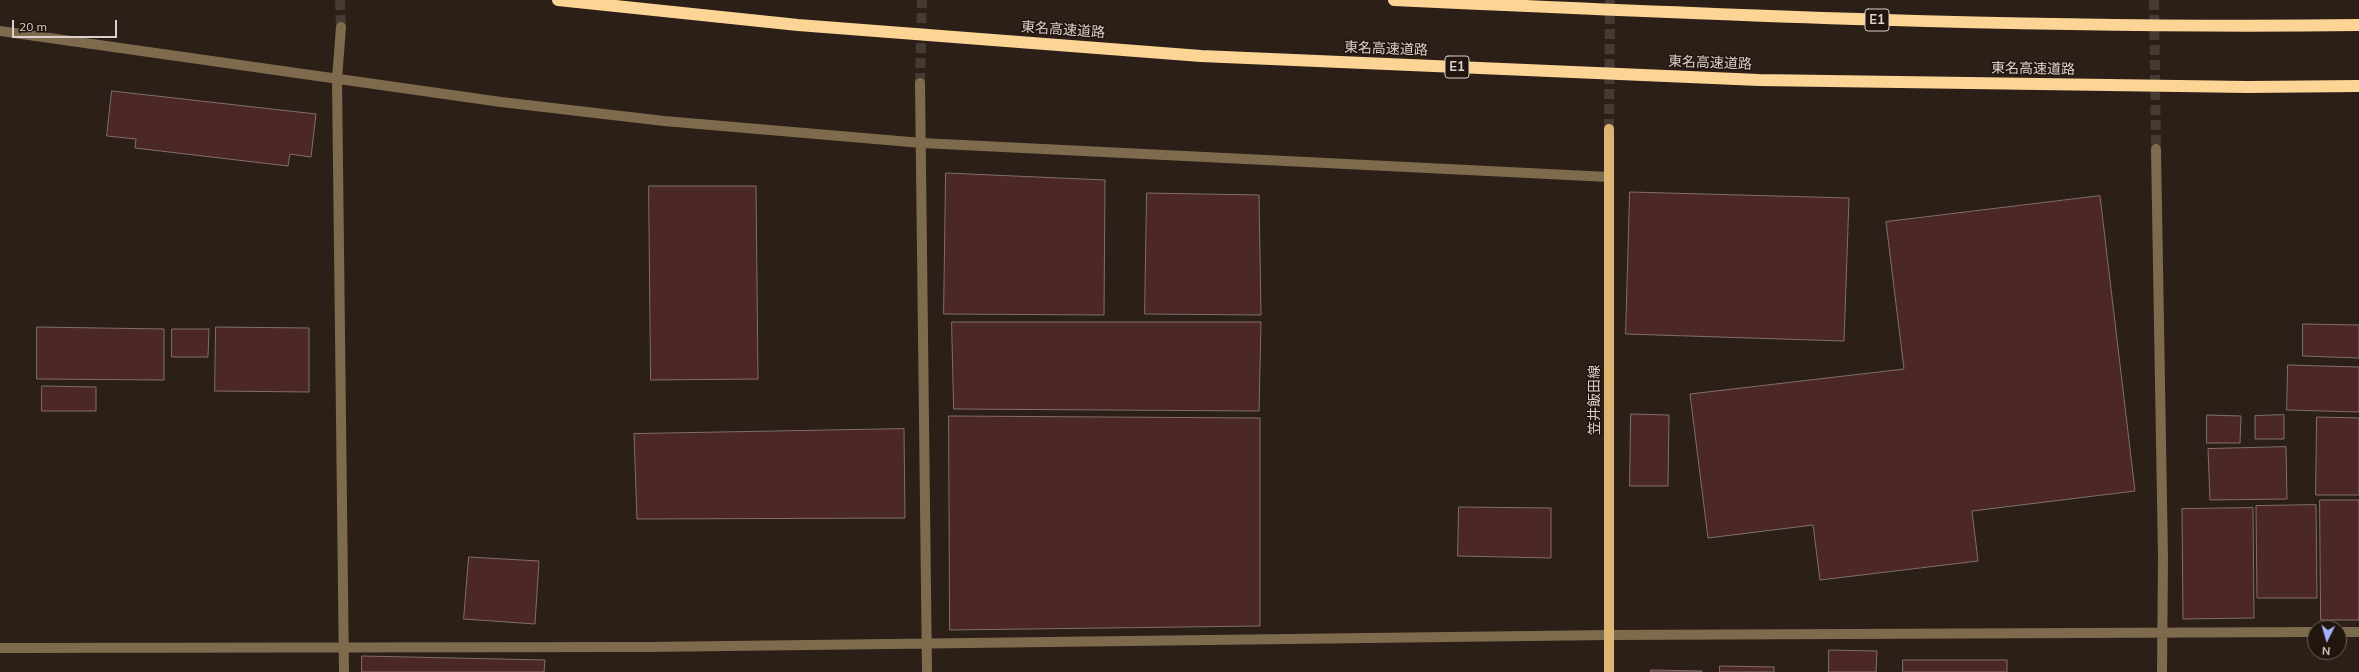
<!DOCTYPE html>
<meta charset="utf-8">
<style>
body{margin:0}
#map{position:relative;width:2359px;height:672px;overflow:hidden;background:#2c1f17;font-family:Mulish,sans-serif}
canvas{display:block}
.north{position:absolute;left:2307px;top:620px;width:40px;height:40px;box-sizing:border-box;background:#22150e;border:1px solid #6c605a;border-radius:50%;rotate:185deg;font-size:11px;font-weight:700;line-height:16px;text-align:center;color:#dbd1cc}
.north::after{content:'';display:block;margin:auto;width:14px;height:18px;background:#a0b3fd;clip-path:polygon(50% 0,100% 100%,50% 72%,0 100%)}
.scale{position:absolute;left:12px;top:20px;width:105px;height:18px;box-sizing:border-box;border:2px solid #dbd1cc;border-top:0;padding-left:5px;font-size:12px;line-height:14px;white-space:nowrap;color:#dbd1cc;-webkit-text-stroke:3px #22150e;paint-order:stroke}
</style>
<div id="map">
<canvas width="2359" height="672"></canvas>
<div class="north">N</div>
<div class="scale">20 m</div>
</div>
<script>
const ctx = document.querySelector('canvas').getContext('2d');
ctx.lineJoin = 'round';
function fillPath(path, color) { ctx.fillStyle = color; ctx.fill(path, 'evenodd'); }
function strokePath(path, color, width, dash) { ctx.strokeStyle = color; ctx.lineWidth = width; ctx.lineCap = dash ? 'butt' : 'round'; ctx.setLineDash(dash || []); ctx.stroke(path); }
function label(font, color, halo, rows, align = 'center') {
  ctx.font = font + ' Mulish,"Noto Sans JP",sans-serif'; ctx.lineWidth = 3; ctx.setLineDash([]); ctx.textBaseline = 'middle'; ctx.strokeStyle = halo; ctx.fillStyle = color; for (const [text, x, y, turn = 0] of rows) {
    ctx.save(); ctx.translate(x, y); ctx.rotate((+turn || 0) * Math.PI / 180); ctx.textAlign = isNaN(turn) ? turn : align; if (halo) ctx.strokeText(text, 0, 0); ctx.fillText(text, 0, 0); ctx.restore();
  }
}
const building = new Path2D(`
 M112,91L316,114L311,157L290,154L288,166L135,148L136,139L107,136Z
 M946,173L1105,180L1104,315L944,314Z
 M649,186H756L758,379L651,380Z
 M1630,192L1849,198L1844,341L1626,334Z
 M1147,193L1259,195L1261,315L1145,314Z
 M2100,196L2135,491L1972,511L1978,561L1820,580L1813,525L1708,538L1690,394L1904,369L1886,222Z
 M952,322H1261L1259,411L954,409Z
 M2303,324L2359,325V358L2303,356Z
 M37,327L164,329V380L37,379Z
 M216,327L309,328V392L215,391Z
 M172,329H209L208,357H172Z
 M2288,365L2359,367V412L2287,410Z
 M42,386L96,387V411H42Z
 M1631,414L1669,415L1668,486H1630Z
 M2207,415L2241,416L2240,443H2207Z
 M2284,415V439H2255V416Z
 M949,416L1260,418V626L950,630Z
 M2317,417L2359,418V495H2316Z
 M904,429L905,518L637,519L634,434Z
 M2286,447L2287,499L2210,500L2208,449Z
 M2320,500H2359V620H2321Z
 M2316,505L2317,598H2257L2256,506Z
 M1459,507L1551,508V558L1458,556Z
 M2253,508L2254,618L2183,619L2182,509Z
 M469,557L539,561L535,624L464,619Z
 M1829,650L1877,651L1876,672H1829Z
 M362,656L545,660L544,672H362Z
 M1903,660H2007V672H1903Z
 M1720,666L1774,667V672H1720Z
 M1651,670L1702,671V672H1651Z`);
const minorTunnel = new Path2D(`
 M340,0L341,27
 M2154,0L2156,149
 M920,83L922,0`);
const majorTunnel = new Path2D(`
 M1609,129L1610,0`);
const minor = new Path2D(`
 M341,27L337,79L344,672
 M0,31L501,102L664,121L922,143L1609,177
 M920,83L927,672
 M2156,149L2163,558L2162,672
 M2339,632H2359
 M0,648L648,647L1609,635L2315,632`);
const major = new Path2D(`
 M1609,672V129`);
const highway = new Path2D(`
 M558,0L798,25L1201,56L1759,80L2248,87L2359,86
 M1394,0C1716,15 2037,29 2359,25`);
const shields = [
 [1877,20,24],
 [1457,67,24]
];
const shieldNames = [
 ["E1",1877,20],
 ["E1",1457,67]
];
const streetNames = [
 ["東名高速道路",1063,30,4],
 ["東名高速道路",1386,49,2],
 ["東名高速道路",1710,63,2],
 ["東名高速道路",2033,69,1],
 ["笠井飯田線",1595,400,-90]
];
fillPath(building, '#4b2826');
strokePath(building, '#826e6d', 1);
strokePath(minorTunnel, '#463a32', 10, [10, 5]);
strokePath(majorTunnel, '#463a32', 10, [10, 5]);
strokePath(minor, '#7e6b4d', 10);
strokePath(major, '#ddb573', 10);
strokePath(highway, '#fbd496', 12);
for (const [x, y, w] of shields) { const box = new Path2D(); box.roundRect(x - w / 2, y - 11, w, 22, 3); ctx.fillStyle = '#22150e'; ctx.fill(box); strokePath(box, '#dbd1cc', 1); }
label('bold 13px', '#dbd1cc', null, shieldNames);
label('14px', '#dbd1cc', '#22150e', streetNames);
</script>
